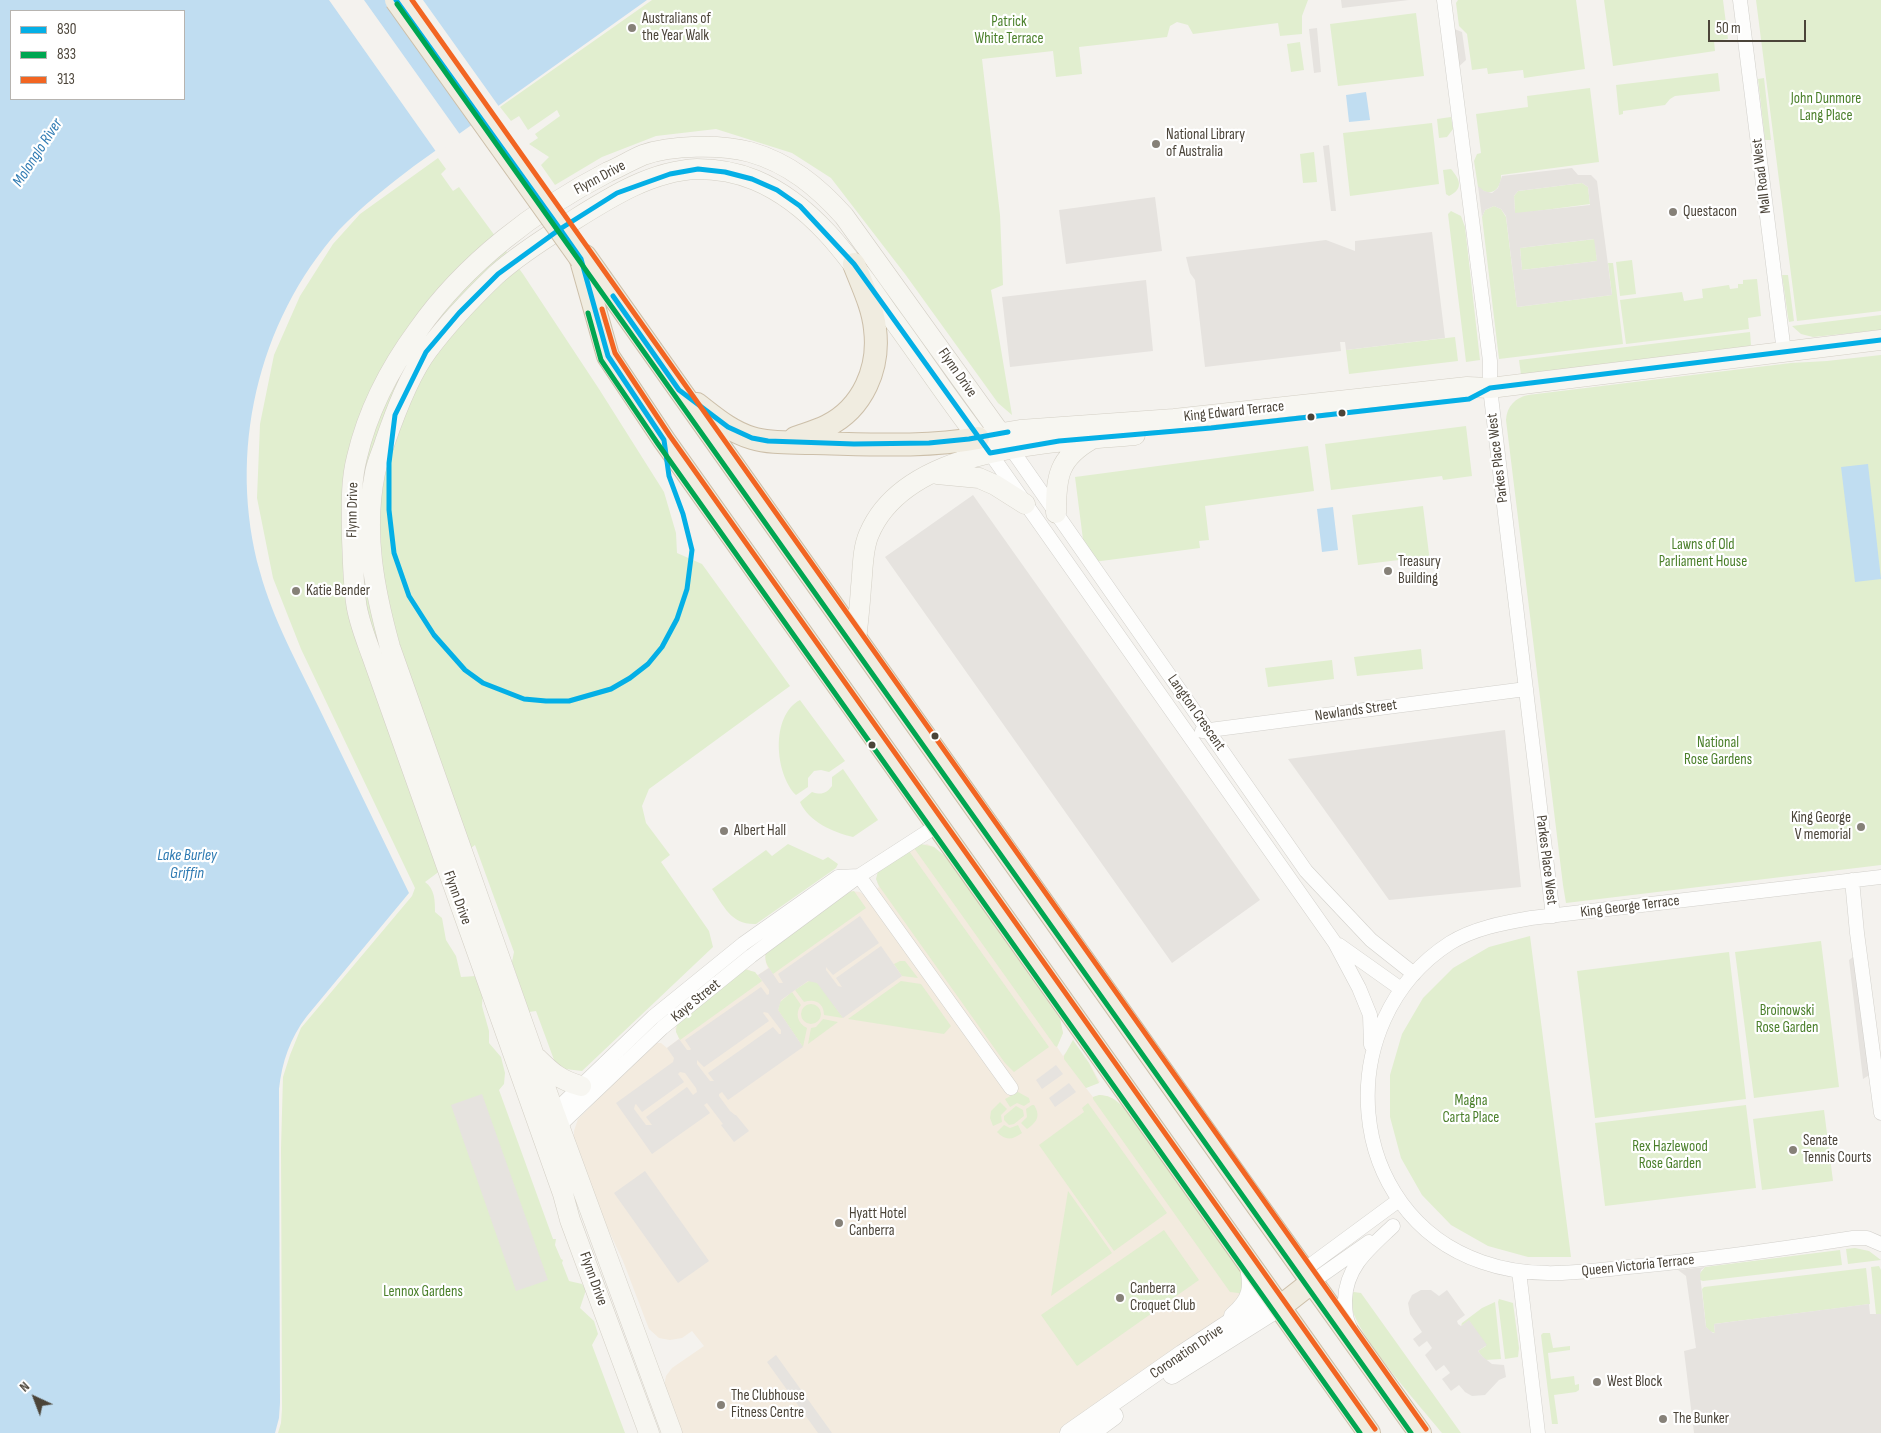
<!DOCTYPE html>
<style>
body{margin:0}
#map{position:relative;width:1881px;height:1433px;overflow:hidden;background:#f4f2ee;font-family:"Sofia Sans Condensed",sans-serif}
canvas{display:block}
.legend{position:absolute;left:10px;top:10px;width:175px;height:90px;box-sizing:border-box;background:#fff;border:1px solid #b7b4b0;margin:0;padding:6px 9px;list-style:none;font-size:15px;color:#4b4439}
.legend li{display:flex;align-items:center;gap:10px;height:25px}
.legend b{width:25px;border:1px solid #b7b4b0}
.north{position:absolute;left:10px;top:1373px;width:50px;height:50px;-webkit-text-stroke:4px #fff;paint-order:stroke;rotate:317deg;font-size:14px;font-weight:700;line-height:20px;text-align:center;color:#4b4439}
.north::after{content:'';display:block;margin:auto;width:18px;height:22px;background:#4b4439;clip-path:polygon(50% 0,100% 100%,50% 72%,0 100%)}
.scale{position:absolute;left:1708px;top:20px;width:98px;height:22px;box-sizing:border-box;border:2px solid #4b4439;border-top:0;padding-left:6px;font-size:15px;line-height:18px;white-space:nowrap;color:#4b4439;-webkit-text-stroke:4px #fff;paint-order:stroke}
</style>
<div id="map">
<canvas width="1881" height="1433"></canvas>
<ul class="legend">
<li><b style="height:6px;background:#04afe6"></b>830</li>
<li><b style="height:6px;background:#00a651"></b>833</li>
<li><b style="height:6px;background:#f26522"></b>313</li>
</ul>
<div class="north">N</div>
<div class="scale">50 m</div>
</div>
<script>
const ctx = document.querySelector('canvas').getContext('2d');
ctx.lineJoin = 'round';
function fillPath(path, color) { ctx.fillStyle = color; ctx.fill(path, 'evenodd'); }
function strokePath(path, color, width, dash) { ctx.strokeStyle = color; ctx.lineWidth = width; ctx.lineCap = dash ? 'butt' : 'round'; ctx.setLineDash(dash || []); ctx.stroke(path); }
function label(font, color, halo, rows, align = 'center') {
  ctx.font = font + ' "Sofia Sans Condensed",sans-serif'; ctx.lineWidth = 4.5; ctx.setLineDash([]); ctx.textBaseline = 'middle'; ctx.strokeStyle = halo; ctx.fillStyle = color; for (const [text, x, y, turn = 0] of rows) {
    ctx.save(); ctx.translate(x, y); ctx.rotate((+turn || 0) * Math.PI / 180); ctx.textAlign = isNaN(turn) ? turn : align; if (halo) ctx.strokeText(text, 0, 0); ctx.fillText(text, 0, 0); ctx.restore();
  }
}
const commercial = new Path2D(`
 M927,844L934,847L946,857L1060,1019L1063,1033L1057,1047L1063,1056L1069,1049L1073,1040L1089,1063L1100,1082L1086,1088L1089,1092L1093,1097L1101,1095L1110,1097L1123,1107L1246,1286L1231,1314L1058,1433H679L664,1386L666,1376L672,1368L704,1346L692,1331L682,1338L670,1340L659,1338L649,1329L623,1261L600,1212L574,1141V1131L578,1119L654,1043H661L667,1048L679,1039L675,1028L747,969L758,975L768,968L766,963L765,954L851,891L860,892L867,897L879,887L877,882L878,872L906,850Z`);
const green = new Path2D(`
 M652,0H1308L1302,16V34L1280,36L1278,23L1193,34L1188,25L1177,22L1170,26L1167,37L1079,47L1082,74L1056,77L1053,51L982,59L1000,215L1003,285L991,290L1012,415L998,403L905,274L831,178L792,153L716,129L656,136L602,157L555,185L541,165L549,157L529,144L538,138L535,134L560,116L557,110L528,130L519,116L511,121L500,107Z
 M1458,0H1576L1585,69L1524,78L1523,70L1488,74L1487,68L1472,70L1467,34L1459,26L1456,3Z
 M1604,0H1723L1728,39L1714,41L1715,51L1613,66Z
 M1756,0H1881V311L1797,321Z
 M1416,13L1424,76L1338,86L1330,24Z
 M1300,42L1304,70L1291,72L1287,44Z
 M1718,73L1720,91L1675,96L1670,99L1665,105L1623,111V114L1619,115L1616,85Z
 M1764,78L1771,140H1765L1758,79Z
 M1590,88L1599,162L1501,175C1502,189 1490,199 1478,187L1474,161L1477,154L1481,153L1476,114L1528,107L1527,96Z
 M1451,117L1453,129L1447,137L1439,138L1437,119Z
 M1432,123L1439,184L1350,196L1343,133Z
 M1314,152L1317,182L1303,183L1300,154Z
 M438,158L446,169L441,174L453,191L459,187L523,274L599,389L664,492L676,533L677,553L702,564L790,686L649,789L642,806L646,823L670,855L661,862L709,931L713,947L582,1071L557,1068L536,1011L529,1012L512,962L514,952L475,845L425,882C435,889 435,901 435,912L442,918L446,940L456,956L461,977L476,976L483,989L482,1006L489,1031V1043L501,1057L505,1073L504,1084L499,1090L553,1239H556L555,1245L561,1259L563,1260L562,1263L569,1281L582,1284L586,1290L580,1308L594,1321L598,1334L592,1345L625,1433H278L281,1423L282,1409L281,1148L283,1077L290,1055L301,1028L412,896L415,888L301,649L273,578L257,498L260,424L274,355L300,296L333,244L360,214Z
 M1451,169C1459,179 1465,188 1449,196L1446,194L1443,170Z
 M1582,183L1588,187L1590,204L1515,214L1514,196L1518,191Z
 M1494,206L1501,209L1506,217L1517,307L1612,295L1608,263H1613L1623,344L1499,359L1482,217L1485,210Z
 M1451,211L1461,216L1465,227L1480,360L1466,362L1448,214Z
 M1595,239L1597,261L1522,270L1520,248Z
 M1632,260L1636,294L1620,296L1616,262Z
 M1782,275H1788L1794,321L1789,322L1788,317Z
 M1757,279L1761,316L1748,318L1749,329L1626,344L1620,300L1682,292L1684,301L1703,298L1702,289L1729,285L1730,289L1738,288V284H1743V280Z
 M1881,315V330L1813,337L1801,334L1792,326Z
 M1750,332L1751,345L1747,347L1521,375L1519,360Z
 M1455,337L1458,361L1349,374L1346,350Z
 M1881,355V865L1566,903L1563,885L1506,420C1507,406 1515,398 1528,395L1791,363L1827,361Z
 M1466,426L1472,476L1443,480L1442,476L1331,490L1325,444Z
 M1308,446L1314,491L1205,506L1209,540L1199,541L1200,548L1086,563L1075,477Z
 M1423,506L1430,562L1400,566L1399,560L1358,565L1352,515Z
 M1421,649L1423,669L1357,676L1354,657Z
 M1332,660L1334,679L1268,687L1265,668Z
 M800,700L845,761L829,772L821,770L814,771L808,778V787L796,795C775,774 770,716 800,700Z
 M843,769L878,820L853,837C833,832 809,822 800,802L812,792C821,795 826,794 832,786V777Z
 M788,844L823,860L828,857L838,864L836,868L756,924C731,925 724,906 712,889L766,850L772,856Z
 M921,844L934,847L946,857L1060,1019L1063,1033L1057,1047L1055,1046L914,848Z
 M909,851L1049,1047L1014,1072L1005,1063L879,886L876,879L878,871Z
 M854,891L866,908L773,974C767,965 763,960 767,950L846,893Z
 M1530,936L1571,1257H1528L1488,1246L1451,1225L1422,1195L1401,1158L1390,1117V1075L1402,1034L1423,998L1453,968L1489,947Z
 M1821,941L1839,1087L1754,1098L1735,952Z
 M1729,952L1746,1099L1595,1118L1577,971Z
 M900,961H905L918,978L902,976L894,964Z
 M744,969L755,972L762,981L680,1040L676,1032L677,1022Z
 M809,981H814L819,984L843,1018L824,1015C824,1003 815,998 804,1002L795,990Z
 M901,981L921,984L951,1026L944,1034L848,1019Z
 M792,992L801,1005C795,1013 797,1023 807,1028L803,1047L778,1010L780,1002Z
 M801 1014a10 10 0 1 1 20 0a10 10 0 1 1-20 0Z
 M823,1019L838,1022L808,1044L811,1028L816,1027Z
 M1073,1040L1089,1063L1099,1083L1086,1088L1064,1059V1056Z
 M1018,1092L1029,1098L1030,1102L1024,1106L1017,1103L1010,1107L1005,1099Z
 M1099,1095C1116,1095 1125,1109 1134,1121L1241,1271L1246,1294L1230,1292L1093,1099V1097Z
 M1000,1102L1007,1109L1001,1115L1002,1122L993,1126L990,1118L991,1111Z
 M1088,1103L1167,1213L1114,1251L1039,1145L1084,1112L1082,1108Z
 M1032,1105H1034C1041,1116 1037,1122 1027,1129L1021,1123L1027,1117L1026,1109Z
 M1746,1105L1756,1188L1605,1206L1595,1123Z
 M1016,1106L1023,1110L1024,1116L1014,1124L1009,1125L1004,1120V1116Z
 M1824,1110L1833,1181L1762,1190L1753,1119Z
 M1004,1125L1010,1128L1018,1125L1022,1133C1012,1140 1006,1141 997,1132Z
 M1068,1191L1112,1253L1051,1296Z
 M1164,1230L1199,1280L1077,1366L1041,1315Z
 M1855,1248L1869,1251L1881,1260L1848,1264L1846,1249Z
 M1840,1250L1842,1265L1703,1281L1700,1280V1273L1705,1267Z
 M1879,1266L1881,1270V1314H1876L1871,1267Z
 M1866,1268L1870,1304L1714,1324L1715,1333L1709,1331L1706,1327L1702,1289L1704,1287Z
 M1354,1292L1361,1293L1461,1433H1442C1421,1407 1356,1335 1351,1305C1350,1302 1351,1297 1351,1294Z
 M1499,1299L1513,1303L1519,1348L1518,1357L1505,1359L1498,1302Z
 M1495,1302L1501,1359L1485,1360L1478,1351L1486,1346L1469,1321L1461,1326L1462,1323L1482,1308Z
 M1543,1333H1550L1553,1348L1570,1346V1350L1548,1353L1551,1379L1574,1376L1575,1385L1579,1384V1390L1576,1392L1554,1395L1558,1424H1552L1541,1335Z`);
const parking = new Path2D(`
 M1341,0H1409L1342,8Z
 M1447,26L1462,32L1466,60L1453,72Z
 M1317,28L1321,72L1314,73L1309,29Z
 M1329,145L1336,211H1331L1323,146Z
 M1572,168L1578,175H1591L1597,181L1612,295L1517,307L1506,216L1501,209L1494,206L1485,210L1482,217L1478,186L1484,191L1492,193L1498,188L1502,176ZM1582,183L1588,187L1590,205L1515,213L1514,196L1518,191ZM1594,239L1597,261L1522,270L1520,248Z
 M1155,197L1162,251L1066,264L1059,210Z
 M1432,232L1445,338L1346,350L1345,342H1340L1341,351L1205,367L1195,280L1190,273L1186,257L1326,240L1355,251V241Z
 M1146,280L1153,351L1010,367L1002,297Z
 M973,495L1260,900L1172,963L885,557Z
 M1505,730L1521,887L1389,900L1288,759Z
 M860,916L879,943L833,975L826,967V970L838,986L842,987L836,978L881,946L902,976L843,1018L817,983L808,981L795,990L781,1000L778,1010L803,1047L728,1100L722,1092L719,1094V1096L730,1111L735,1115H736L749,1131L734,1142L721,1125L723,1124L707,1103L704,1105L710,1113L652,1154L616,1103L673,1062L674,1058L667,1048L679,1039L687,1050H690L691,1049L685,1040L761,987L767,995L769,994V990L758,975L769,968L779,983H783L778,974ZM764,1012L768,1013L781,1030V1034H779L773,1027L708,1073L714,1081H710L697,1064V1060L704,1067L769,1021L763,1013ZM680,1072L685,1073L696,1088L697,1092L693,1095L687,1087L646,1117L652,1125H646L634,1109L635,1105L636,1104L642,1112L684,1082L678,1074Z
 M1857,954L1871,1074L1863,1079L1849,960Z
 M1056,1065L1063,1074L1042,1089L1036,1080Z
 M1069,1083L1076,1092L1055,1107L1049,1098Z
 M482,1094L548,1280L516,1291L451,1105Z
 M645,1171L709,1261L678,1283L614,1193Z
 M1705,1267L1701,1270L1700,1275L1706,1327L1713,1333H1715L1714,1324L1869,1304L1870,1314H1881V1433H1694L1684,1351L1696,1348L1686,1276L1678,1270Z
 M1421,1290H1431L1439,1296L1447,1290L1465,1315L1457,1321L1458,1324L1461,1326L1469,1320L1487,1345L1478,1351L1483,1357L1492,1364L1504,1365L1506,1377L1499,1380L1485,1395L1472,1396L1465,1392L1459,1385L1451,1391L1442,1379L1450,1373L1444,1365L1436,1371L1425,1355L1432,1348L1427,1341L1419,1347L1413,1339L1422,1332L1410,1314L1408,1303L1412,1295Z
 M776,1355L832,1433H818L767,1362Z`);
const water = new Path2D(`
 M0,0H647L414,166C388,186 362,206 339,230C257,322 227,454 260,572C273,620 298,664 319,708C349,770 379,831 409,893L307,1016C290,1038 282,1062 279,1089L280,1403L279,1418L275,1433H0ZM11,11H184V99H11Z
 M1366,92L1370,120L1349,122L1346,95Z
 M1868,464L1881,579L1855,582L1841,467Z
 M1333,507L1338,550L1322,552L1317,509Z`);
const pier = new Path2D(`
 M329,0H364L461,136L437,153Z
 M388,0H423L500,108L477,125Z`);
const minor = new Path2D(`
 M1444,0L1490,361V388L1553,916
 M1740,0L1784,352
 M1010,447L1306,871L1371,940L1414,974
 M990,453L1335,943L1359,988L1370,1015L1371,1045
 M1202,731L1526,689
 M859,876L1011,1088
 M1881,877L1531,918C1503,923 1474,928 1450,943C1329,1021 1343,1214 1482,1262C1536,1281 1584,1271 1639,1266C1711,1259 1782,1249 1853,1238H1867L1881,1244
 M1852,880L1857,933L1881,1113
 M1339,945L1401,989
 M548,1115L554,1112L653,1017L743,944L838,877L859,876
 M553,1129L559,1126L662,1028L751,956L859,876L938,825
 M1304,1270L1399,1200
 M1519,1271L1538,1433
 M1312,1282L1369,1242
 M1350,1327C1345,1319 1345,1308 1345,1300C1346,1266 1370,1248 1393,1226`);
const tertiary = new Path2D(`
 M1233,1316C1252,1300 1254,1287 1248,1264
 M1172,1375L1280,1307
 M1069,1433L1182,1354L1272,1295
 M1091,1433L1114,1416`);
const secondary = new Path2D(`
 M990,435L1020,430L1174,419L1467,387L1490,388L1881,340
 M937,474L979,478L995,485L1025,504
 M1056,513C1056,477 1058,458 1092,439
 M856,640C858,622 860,605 861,587C863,570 862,550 869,534C906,446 1054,442 1135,435
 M537,1058C552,1073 560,1080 581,1086
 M649,1433L570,1220L563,1194L372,656C366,639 358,620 356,602C353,581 353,559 352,538C352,510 350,484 357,457C368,410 390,368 418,330C465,263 536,209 608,172C620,167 631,160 643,155C671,145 721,144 750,152C789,163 818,187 844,216L1010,447
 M672,1433L554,1112L390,647C374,589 363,532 375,473C377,462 382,452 385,442C395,413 409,375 428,350C448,323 472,298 496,275C517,256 542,240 566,225C606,200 649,171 697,169C716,169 738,173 755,180C815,205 853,263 889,314C923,360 954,408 990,453`);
const trunk = new Path2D(`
 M585,256L1234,1173L1420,1433
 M581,260L608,356L664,440L1369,1433
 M697,404C714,417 731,432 752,438C772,444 793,442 813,443C866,444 926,448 978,438
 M795,438C806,434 817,431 827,426C863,408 880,368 875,329C873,307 862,285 854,264
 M1280,1307L1312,1282`);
const trunkBridge = new Path2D(`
 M396,0L581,259`);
const bus1 = new Path2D(`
 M396,0L560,229
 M560,229L581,259L608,356L664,440L669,476L683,514L692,550L687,589L677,619L662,647L648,664L630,678L611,689L569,701H546L524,699L483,683L465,670L434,635L409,596L394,553L389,510V463L395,415L426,352L459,313L498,274Z
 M560,229L617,193L670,174L698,169L725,172L752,179L777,190L800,206L854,264L990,453L1059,441L1211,428L1469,399L1490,388L1881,340
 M613,296L679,390L728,427L752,438L768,441L854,444L929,443L969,439L1008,432`);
const bus2 = new Path2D(`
 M397,4L1411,1433
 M588,313L601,360L658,444L1360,1433`);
const bus3 = new Path2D(`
 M412,0L1426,1429
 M602,309L615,353L670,436L1375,1429`);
const markers = [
 [632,28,5,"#868178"],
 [1156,144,5,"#868178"],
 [1673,212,5,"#868178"],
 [1342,413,4.5,"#4b4439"],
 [1311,417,4.5,"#4b4439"],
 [1388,571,5,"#868178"],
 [296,591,5,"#868178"],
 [935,736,4.5,"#4b4439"],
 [872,745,4.5,"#4b4439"],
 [1861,827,5,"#868178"],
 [724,831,5,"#868178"],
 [1793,1150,5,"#868178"],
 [839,1223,5,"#868178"],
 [1120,1298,5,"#868178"],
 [1597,1382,5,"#868178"],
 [721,1405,5,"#868178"],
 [1663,1419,5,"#868178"]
];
const poiNames = [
 ["Australians of",642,19],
 ["the Year Walk",642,36],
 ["National Library",1166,135],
 ["of Australia",1166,152],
 ["Questacon",1683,212],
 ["Treasury",1398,562],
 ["Building",1398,579],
 ["Katie Bender",306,591],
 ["King George",1851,818,"right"],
 ["V memorial",1851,835,"right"],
 ["Albert Hall",734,831],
 ["Senate",1803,1141],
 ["Tennis Courts",1803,1158],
 ["Hyatt Hotel",849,1214],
 ["Canberra",849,1231],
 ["Canberra",1130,1289],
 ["Croquet Club",1130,1306],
 ["West Block",1607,1382],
 ["The Clubhouse",731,1396],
 ["Fitness Centre",731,1413],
 ["The Bunker",1673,1419]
];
const parkNames = [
 ["Patrick",1009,22],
 ["White Terrace",1009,39],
 ["John Dunmore",1826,99],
 ["Lang Place",1826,116],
 ["Lawns of Old",1703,545],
 ["Parliament House",1703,562],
 ["National",1718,743],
 ["Rose Gardens",1718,760],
 ["Broinowski",1787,1011],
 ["Rose Garden",1787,1028],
 ["Magna",1471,1101],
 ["Carta Place",1471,1118],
 ["Rex Hazlewood",1670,1147],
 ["Rose Garden",1670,1164],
 ["Lennox Gardens",423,1292]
];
const streetNames = [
 ["Mall Road West",1762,176,-97],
 ["Flynn Drive",600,178,-28],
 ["Flynn Drive",957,373,55],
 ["King Edward Terrace",1234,412,-6],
 ["Parkes Place West",1498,458,-97],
 ["Flynn Drive",353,510,-89],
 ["Newlands Street",1356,711,-8],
 ["Langton Crescent",1196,713,55],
 ["Parkes Place West",1546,860,83],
 ["Flynn Drive",457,898,70],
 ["King George Terrace",1630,907,-7],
 ["Kaye Street",696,1001,-39],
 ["Queen Victoria Terrace",1638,1266,-6],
 ["Flynn Drive",593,1279,70],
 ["Coronation Drive",1187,1352,-34]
];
const waterNames = [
 ["Molonglo River",38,153,-57],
 ["Lake Burley",187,856],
 ["Griffin",187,874]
];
fillPath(commercial, '#f3ebdf');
fillPath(green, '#e1eecf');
fillPath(parking, '#e6e3df');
fillPath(water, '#c0ddf1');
fillPath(pier, '#f4f2ee');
strokePath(minor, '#d2d0cb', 15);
strokePath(tertiary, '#d2d0cb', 19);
strokePath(secondary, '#d3cfc5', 21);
strokePath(trunk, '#ccbfa9', 24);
strokePath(minor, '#fdfdfc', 14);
strokePath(tertiary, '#fdfdfc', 18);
strokePath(secondary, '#f7f6f1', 20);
strokePath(trunk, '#f0ece0', 22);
strokePath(trunkBridge, '#ccbfa9', 24, []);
strokePath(trunkBridge, '#f0ece0', 22);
strokePath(bus1, '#04afe6', 5);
strokePath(bus2, '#00a651', 5);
strokePath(bus3, '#f26522', 5);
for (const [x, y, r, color] of markers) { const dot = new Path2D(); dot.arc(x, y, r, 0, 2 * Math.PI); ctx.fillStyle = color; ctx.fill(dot); strokePath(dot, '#fff', 2); }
label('15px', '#4b4439', '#fff', poiNames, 'left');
label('15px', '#4a7f2a', '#fff', parkNames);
label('15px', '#4b4439', '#fff', streetNames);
label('italic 16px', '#2e7ab2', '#fff', waterNames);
</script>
